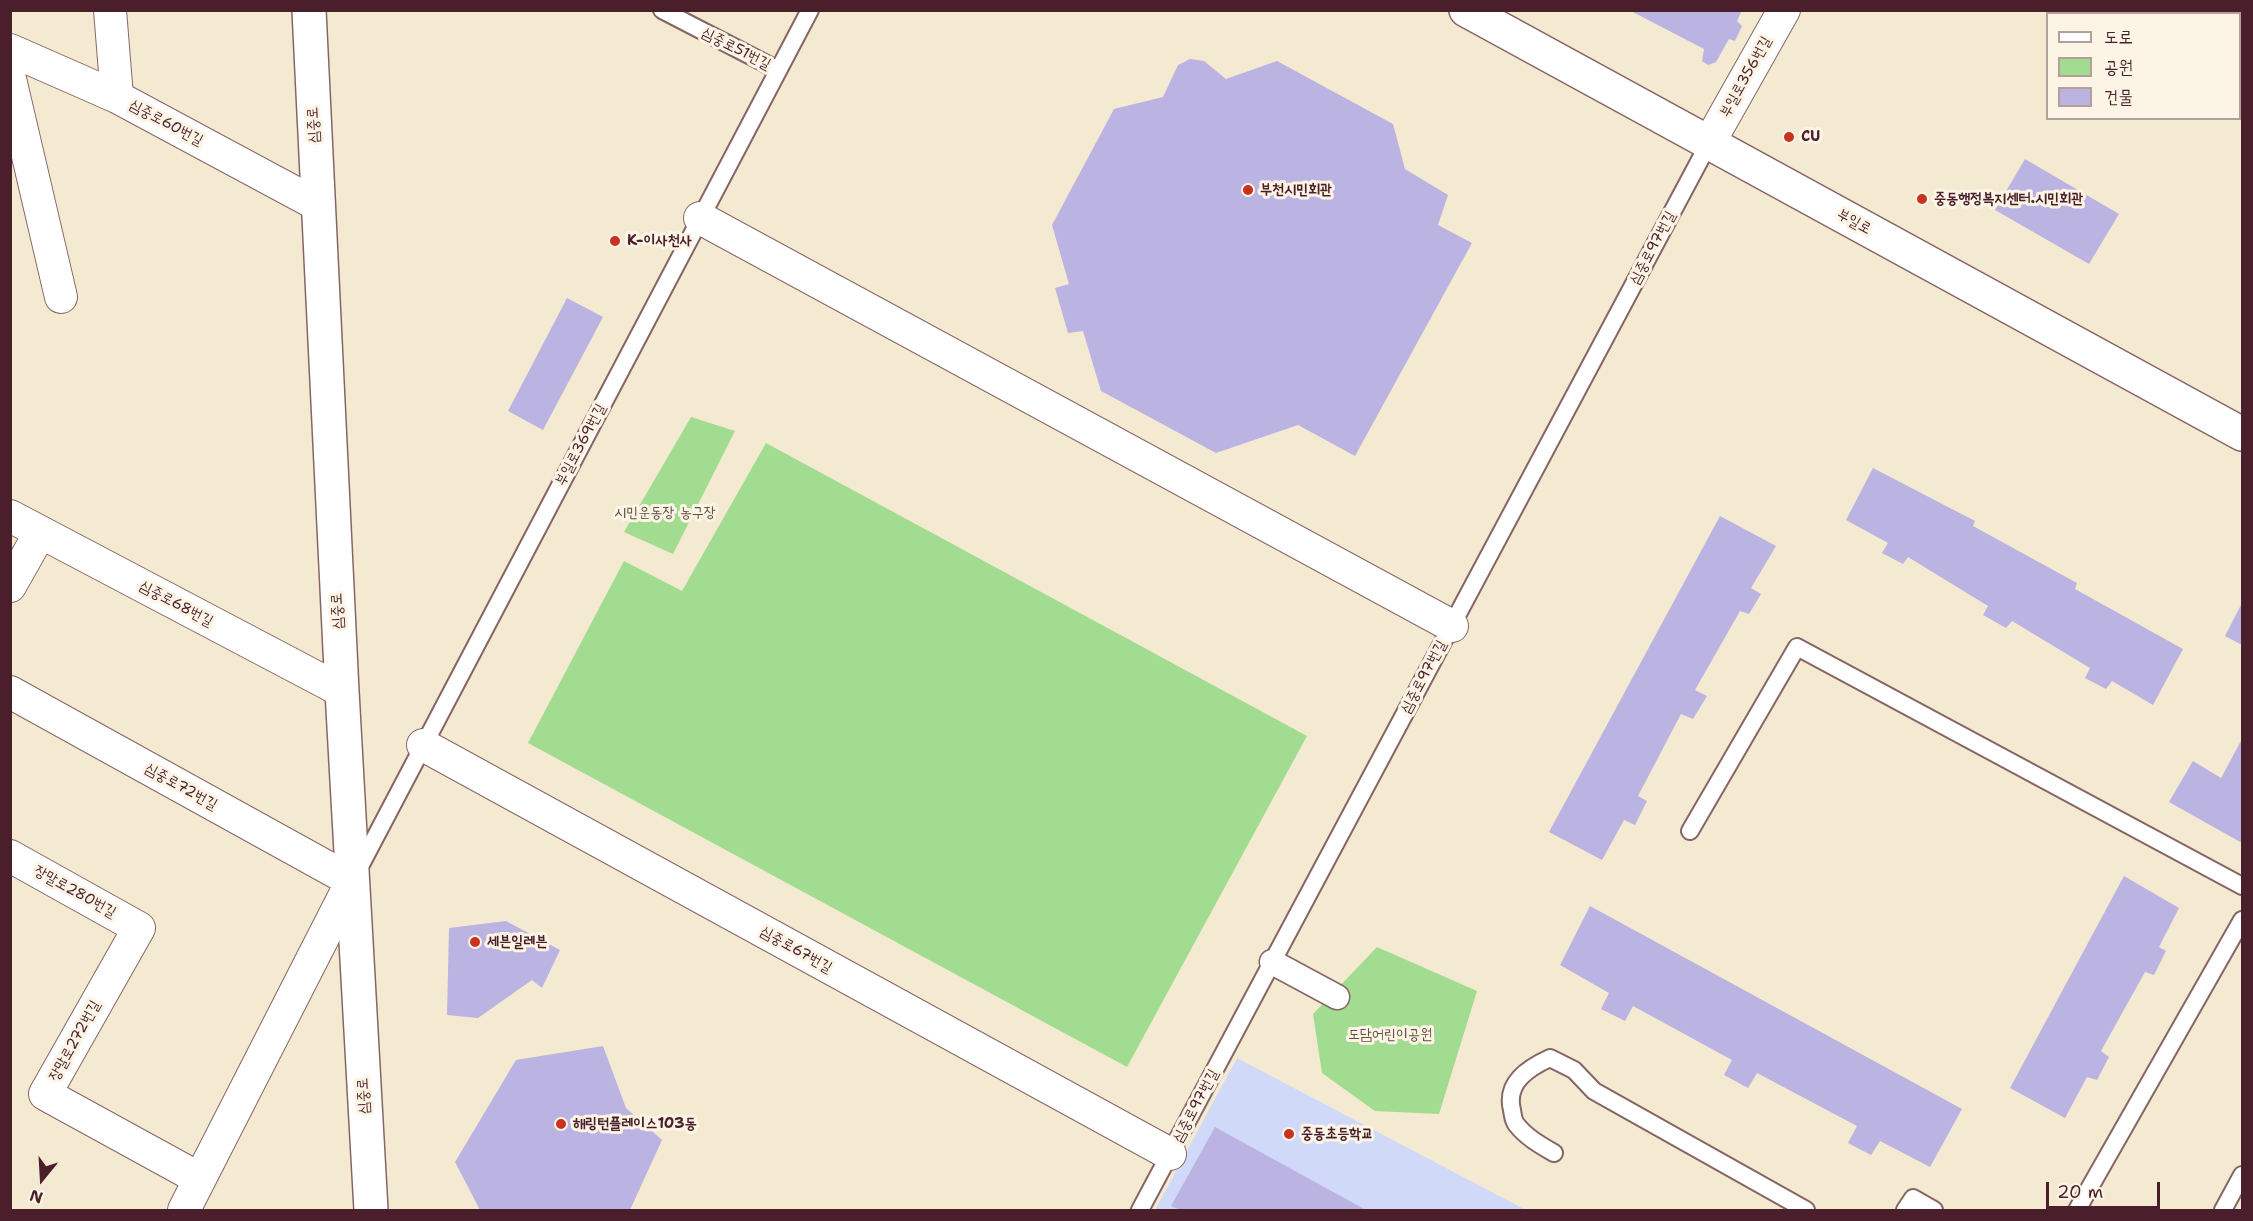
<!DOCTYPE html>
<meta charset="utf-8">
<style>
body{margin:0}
#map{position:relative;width:2253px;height:1221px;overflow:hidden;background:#f4ead1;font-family:"Shantell Sans","Poor Story",sans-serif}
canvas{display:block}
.frame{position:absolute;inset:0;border:12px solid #4a1f2b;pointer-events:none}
.legend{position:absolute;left:2046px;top:12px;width:195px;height:108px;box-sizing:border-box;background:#fcf5e5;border:2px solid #b59f9b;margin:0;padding:8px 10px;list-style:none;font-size:18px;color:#4a1f2b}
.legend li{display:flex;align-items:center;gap:12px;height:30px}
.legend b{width:30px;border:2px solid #b59f9b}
.north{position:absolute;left:12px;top:1149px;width:60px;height:60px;-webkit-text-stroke:4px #fcf5e5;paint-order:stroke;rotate:198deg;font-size:16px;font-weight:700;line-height:24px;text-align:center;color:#4a1f2b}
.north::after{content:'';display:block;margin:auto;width:21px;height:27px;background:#4a1f2b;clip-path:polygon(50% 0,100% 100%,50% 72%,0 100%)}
.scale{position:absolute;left:2046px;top:1182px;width:114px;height:27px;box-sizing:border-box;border:3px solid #4a1f2b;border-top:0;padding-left:8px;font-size:18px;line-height:21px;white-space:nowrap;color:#4a1f2b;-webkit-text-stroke:4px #fcf5e5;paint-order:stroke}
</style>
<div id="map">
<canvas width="2253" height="1221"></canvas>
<div class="frame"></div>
<ul class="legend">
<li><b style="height:8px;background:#fff"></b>도로</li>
<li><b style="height:16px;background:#a1dc90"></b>공원</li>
<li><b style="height:16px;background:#bbb3e2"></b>건물</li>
</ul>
<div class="north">N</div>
<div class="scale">20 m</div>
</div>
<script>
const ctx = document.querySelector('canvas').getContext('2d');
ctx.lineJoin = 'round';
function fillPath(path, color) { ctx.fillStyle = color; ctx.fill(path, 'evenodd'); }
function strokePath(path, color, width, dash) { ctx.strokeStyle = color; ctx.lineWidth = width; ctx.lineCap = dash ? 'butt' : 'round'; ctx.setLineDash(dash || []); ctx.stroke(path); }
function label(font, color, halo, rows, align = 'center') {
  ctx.font = font + ' "Shantell Sans","Poor Story",sans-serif'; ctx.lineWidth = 6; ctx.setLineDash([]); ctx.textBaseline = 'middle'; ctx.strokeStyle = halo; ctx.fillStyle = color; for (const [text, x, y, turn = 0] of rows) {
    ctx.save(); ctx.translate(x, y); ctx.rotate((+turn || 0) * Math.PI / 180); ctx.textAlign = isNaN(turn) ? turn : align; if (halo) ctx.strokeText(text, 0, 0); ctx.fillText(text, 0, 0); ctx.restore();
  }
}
const built = new Path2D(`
 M1237,1058L1526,1210H1155Z`);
const green = new Path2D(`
 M691,417L735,431L673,554L624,532Z
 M766,443L1307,736L1127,1067L528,743L624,561L682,591Z
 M1377,947L1477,991L1439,1114L1375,1111L1322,1073L1313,1014Z`);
const building = new Path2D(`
 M1629,10H1742L1737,21L1742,26L1735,41L1729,39L1716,62L1708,65L1702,61L1704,49Z
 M1190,59L1204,61L1226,79L1277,61L1393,124L1405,169L1448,195L1438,225L1472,243L1355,456L1298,425L1216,453L1101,391L1083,331L1068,333L1055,288L1069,284L1052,225L1114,109L1163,97L1178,65Z
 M2025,159L2119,214L2089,264L1995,210Z
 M567,298L603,317L543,430L508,411Z
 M1873,468L1975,521L1973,526L2077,583L2075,589L2183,649L2153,705L2112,681L2106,689L2085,678L2090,668L2012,621L2006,628L1983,615L1988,606L1908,557L1903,564L1882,553L1888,543L1846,520Z
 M1720,516L1776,546L1751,588L1761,594L1749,614L1740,611L1695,690L1707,696L1693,719L1681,714L1638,796L1647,801L1635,825L1624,820L1602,860L1549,832Z
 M2242,603V645L2225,636Z
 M2242,739V843L2169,802L2193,761L2221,778Z
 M2124,876L2179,908L2159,947L2166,951L2154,975L2145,972L2101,1051L2109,1057L2097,1080L2087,1077L2065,1118L2010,1088Z
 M1590,906L1962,1109L1930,1167L1880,1141L1871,1155L1848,1143L1857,1126L1757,1073L1748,1088L1724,1075L1732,1060L1633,1006L1625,1021L1601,1009L1609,993L1560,965Z
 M506,921L560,950L542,988L532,980L478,1018L447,1015L449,928Z
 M603,1046L626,1108L662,1140L630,1210H480L455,1162L516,1060Z
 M1215,1127L1366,1210H1180L1171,1206Z`);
const service = new Path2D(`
 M662,10L778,70
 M1690,831L1797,647L2242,886
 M357,872L810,10
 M1554,1153C1540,1145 1526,1137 1516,1124C1513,1120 1513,1115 1512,1110C1505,1083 1528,1068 1550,1058L1574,1070L1594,1091L1806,1210
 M1140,1210L1709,143
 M1905,1210L1913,1198L1934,1210
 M2077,1210L2242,920
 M2223,1210L2242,1175`);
const pedestrian = new Path2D(`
 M1272,962L1337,997`);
const minor = new Path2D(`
 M110,10L117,97
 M10,50L117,97L318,205
 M10,79L61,297
 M1709,143L1784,10
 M700,218L1452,626
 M10,516L342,691
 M10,586L40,533
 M10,692L352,881L184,1210
 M423,745L1170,1154
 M10,856L139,928L45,1094L200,1179`);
const tertiary = new Path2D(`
 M309,10L342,691L371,1210
 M1466,10L2242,434`);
const markers = [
 [1789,137,6,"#c8321e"],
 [1248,190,6,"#c8321e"],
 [1922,199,6,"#c8321e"],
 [615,241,6,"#c8321e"],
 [475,942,6,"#c8321e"],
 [561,1124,6,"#c8321e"],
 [1289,1134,6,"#c8321e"]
];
const streetNames = [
 ["심중로51번길",736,49,27],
 ["부일로356번길",1746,77,-61],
 ["심중로60번길",166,123,28],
 ["심중로",314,125,-93],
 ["부일로",1854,222,29],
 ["심중로97번길",1653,248,-62],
 ["부일로369번길",581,445,-62],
 ["심중로68번길",176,604,28],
 ["심중로",338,611,-93],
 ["심중로97번길",1424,677,-62],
 ["심중로72번길",181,787,29],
 ["장말로280번길",75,892,29],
 ["심중로67번길",796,950,29],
 ["장말로272번길",75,1041,-61],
 ["심중로",364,1096,-93],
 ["심중로97번길",1196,1106,-62]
];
const poiNames = [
 ["CU",1801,137],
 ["부천시민회관",1260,190],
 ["중동행정복지센터.시민회관",1934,199],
 ["K-이사천사",627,241],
 ["세븐일레븐",487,942],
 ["해링턴플레이스103동",573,1124],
 ["중동초등학교",1301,1134]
];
const parkNames = [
 ["시민운동장 농구장",665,513],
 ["도담어린이공원",1390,1035]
];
fillPath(built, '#d1d9f9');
fillPath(green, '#a1dc90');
fillPath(building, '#bbb3e2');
strokePath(service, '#866665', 20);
strokePath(pedestrian, '#866665', 27);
strokePath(minor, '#866665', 34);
strokePath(tertiary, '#866665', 36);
strokePath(service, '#fff', 16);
strokePath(pedestrian, '#fff', 24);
strokePath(minor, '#fff', 32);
strokePath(tertiary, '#fff', 33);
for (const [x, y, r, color] of markers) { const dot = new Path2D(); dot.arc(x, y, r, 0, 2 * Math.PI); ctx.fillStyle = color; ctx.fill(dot); strokePath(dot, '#fcf5e5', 2); }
label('15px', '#4a1f2b', '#fcf5e5', streetNames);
label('bold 15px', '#4a1f2b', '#fcf5e5', poiNames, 'left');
label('15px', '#604e44', '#fcf5e5', parkNames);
</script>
